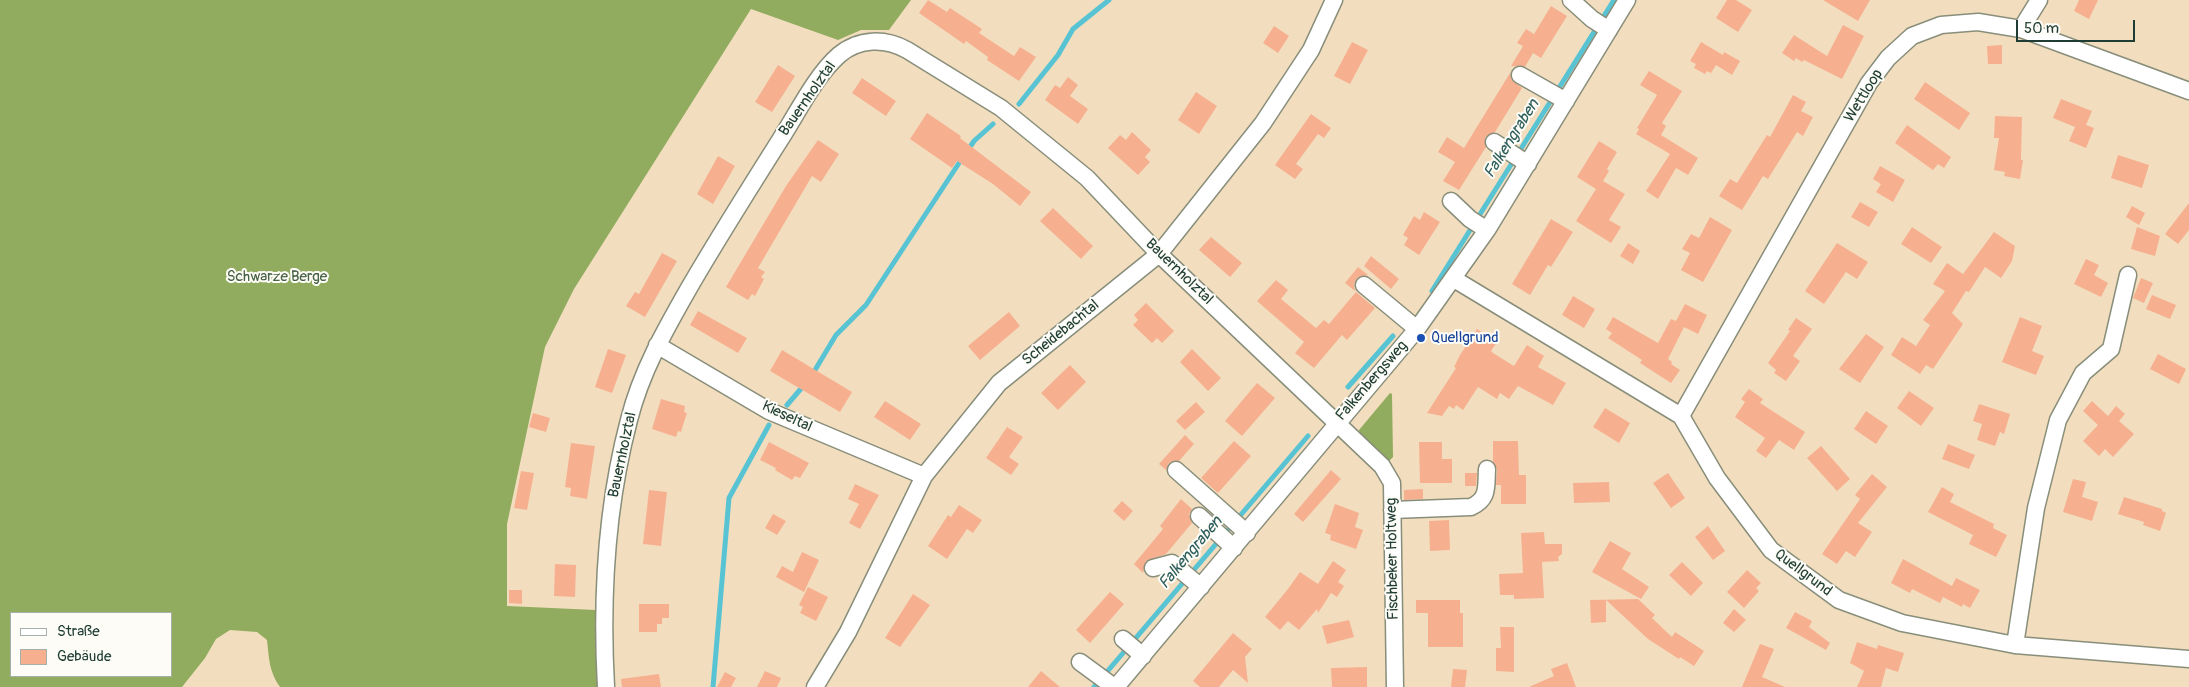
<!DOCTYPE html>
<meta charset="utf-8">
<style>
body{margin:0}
#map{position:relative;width:2189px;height:687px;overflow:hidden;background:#f2debf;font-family:Pangolin,sans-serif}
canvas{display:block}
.legend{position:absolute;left:10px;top:612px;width:162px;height:65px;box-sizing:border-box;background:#fdfcf7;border:1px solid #a4b0a9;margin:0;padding:6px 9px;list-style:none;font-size:15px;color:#1f3d34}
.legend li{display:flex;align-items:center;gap:10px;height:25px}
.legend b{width:25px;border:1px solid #a4b0a9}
.scale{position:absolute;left:2016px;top:20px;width:119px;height:22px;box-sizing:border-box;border:2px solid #1f3d34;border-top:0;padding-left:6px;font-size:15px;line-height:18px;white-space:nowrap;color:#1f3d34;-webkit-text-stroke:4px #fdfcf7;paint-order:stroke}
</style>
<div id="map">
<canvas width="2189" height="687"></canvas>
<ul class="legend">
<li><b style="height:6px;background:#fff"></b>Straße</li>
<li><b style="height:14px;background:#f6b090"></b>Gebäude</li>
</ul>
<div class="scale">50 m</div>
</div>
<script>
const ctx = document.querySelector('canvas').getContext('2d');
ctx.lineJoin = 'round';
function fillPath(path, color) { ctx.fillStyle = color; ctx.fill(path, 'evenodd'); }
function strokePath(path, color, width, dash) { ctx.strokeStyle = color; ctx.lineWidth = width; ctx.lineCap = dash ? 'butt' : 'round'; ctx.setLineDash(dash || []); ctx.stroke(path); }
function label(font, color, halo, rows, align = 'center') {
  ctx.font = font + ' Pangolin,sans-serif'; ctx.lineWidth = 4; ctx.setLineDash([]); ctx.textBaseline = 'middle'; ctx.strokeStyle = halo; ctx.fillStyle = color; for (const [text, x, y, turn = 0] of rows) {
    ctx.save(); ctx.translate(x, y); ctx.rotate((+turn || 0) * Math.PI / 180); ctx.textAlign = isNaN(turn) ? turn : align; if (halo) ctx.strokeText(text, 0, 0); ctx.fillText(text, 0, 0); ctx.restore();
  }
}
const forest = new Path2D(`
 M0,0H911L889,30H861L838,40L751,9L574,289L545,347L507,524V606L596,610L600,687H280C269,672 269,658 267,640L257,632L230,630L216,639L205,658L182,687H0ZM11,613H171V676H11Z
 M1390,393L1392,394L1393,457L1388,462L1360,434L1359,430Z`);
const stream = new Path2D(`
 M1019,104L1058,55L1073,29L1109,0
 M968,150L974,141L993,124
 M1432,291L1614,0
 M812,375L836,335L866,305L963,157
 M1348,387L1393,336
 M787,405L805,384
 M713,687L729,498L769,425
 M1094,687L1308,436`);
const building = new Path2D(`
 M928,0L947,12L950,8L982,29L979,33L1014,56L1020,47L1036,57L1019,81L987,60L988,57L966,41L964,44L919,13Z
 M1727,0H1736L1752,10L1738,32L1716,18Z
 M1823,0H1870L1858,21Z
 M2079,0H2098L2089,19L2074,11Z
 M1551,6L1567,16L1541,58L1533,53L1525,67L1511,66L1523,46L1517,43L1526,29L1534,34Z
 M1843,25L1864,36L1842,79L1804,60L1802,62L1796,58L1794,61L1782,53L1794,35L1827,56Z
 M1274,26L1289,36L1278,53L1263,43Z
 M1352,42L1368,50L1350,84L1334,76Z
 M1701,42L1723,55L1724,52L1740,61L1732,75L1716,65L1711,73L1707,71L1705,74L1694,68L1696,64L1690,61Z
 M2002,45V64H1988L1987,46Z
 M778,65L795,76L772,112L755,102Z
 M1649,71L1682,91L1662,123L1666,126L1661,135L1698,158L1688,175L1676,168L1658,199L1646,191L1670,154L1636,134L1639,129L1637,128L1657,95L1640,85Z
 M1510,73L1512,80L1522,88L1495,132L1485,137L1486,147L1459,190L1443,181L1455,162L1438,152L1447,137L1464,148Z
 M1068,77L1078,85L1070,96L1088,109L1078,124L1045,100L1055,85L1060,88Z
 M862,78L896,101L886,116L852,93Z
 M1925,82L1970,113L1959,130L1914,99Z
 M1196,92L1217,106L1199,134L1178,120Z
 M1793,95L1806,102L1801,111L1813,117L1803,136L1797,132L1768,179L1763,176L1742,210L1719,196L1730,179L1737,183L1767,135L1770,137Z
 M2061,99L2092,111L2086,125L2094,128L2086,148L2069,141L2075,127L2053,118Z
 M927,113L961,136L960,138L1031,192L1020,206L993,184L957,161L952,168L910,139Z
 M1311,114L1331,128L1324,138L1318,134L1296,164L1303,169L1295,179L1275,165Z
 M1995,116L2022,117L2021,160H2023L2020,179L2004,176L2005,172L1994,170L1999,138H1994Z
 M1907,125L1951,157L1944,168L1938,164L1933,170L1895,143Z
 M1132,132L1151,150L1145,157L1150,162L1138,175L1108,148L1120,135L1126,140Z
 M818,140L839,154L821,182L812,176L758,268L765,272L761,277L764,279L755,296L752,294L748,300L726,287L786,186Z
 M1599,141L1617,152L1607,169L1609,171L1603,181L1625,194L1609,220L1621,227L1611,243L1576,221L1596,189L1577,177Z
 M2118,155L2149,165L2142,188L2111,178Z
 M718,156L735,166L713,204L697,194Z
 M1880,166L1905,180L1893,202L1876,192L1881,184L1873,179Z
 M1860,202L1878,212L1869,227L1851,217Z
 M2189,203V230L2178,244L2165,234Z
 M2132,206L2145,213L2139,225L2126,217Z
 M1053,208L1093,246L1081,259L1040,221Z
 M1424,212L1440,222L1419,255L1404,245L1408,238L1403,235L1414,216L1420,220Z
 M1710,217L1732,230L1703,282L1681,270L1690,253L1682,249L1691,234L1699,238Z
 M1551,219L1573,232L1551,267L1548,265L1530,295L1512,284Z
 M1912,227L1942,247L1931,263L1901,244Z
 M2137,227L2160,236L2155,256L2131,249Z
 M1994,232L2015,246L2012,261L2001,278L1985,267L1969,292L1966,291L1952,313L1963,324L1933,369L1926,365L1920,374L1891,355L1902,337L1916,346L1930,325L1923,320L1945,291L1933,284L1947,263L1963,274Z
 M1211,237L1242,263L1230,277L1199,250Z
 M1628,243L1640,251L1633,264L1620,256Z
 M1837,243L1868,262L1857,279L1846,272L1824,304L1805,291Z
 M662,253L677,261L645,317L626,306L635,292L639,294Z
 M1371,256L1399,279L1391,289L1364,266Z
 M2086,259L2099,265L2094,275L2108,283L2101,297L2074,284Z
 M1358,267L1368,275L1357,278L1354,284L1355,291L1345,283Z
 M2141,278L2153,283L2144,303L2133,298Z
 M1276,280L1288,290L1281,299L1316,328L1324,320L1329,324L1356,292L1375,308L1347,340L1342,335L1314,368L1295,353L1304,342L1257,301Z
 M2152,295L2176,305L2170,319L2146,309Z
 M1573,296L1595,309L1584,328L1562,315Z
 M1146,303L1174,331L1162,343L1157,338L1152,343L1133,325L1138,320L1134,315Z
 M1685,304L1707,315L1698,334L1684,327L1668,359L1672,362L1671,364L1680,370L1671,383L1640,363L1642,360L1608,338L1612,333L1606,329L1613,317L1658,343L1671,319L1676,321Z
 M698,311L747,338L738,353L690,325Z
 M1009,312L1020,326L980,360L968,346Z
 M2020,317L2042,326L2032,351L2044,356L2036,375L2002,362Z
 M1796,318L1812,329L1793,356L1800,361L1786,381L1774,373L1776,370L1768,363L1790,331L1788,330Z
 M1477,329L1497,342L1491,351L1493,353L1514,366L1527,345L1544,356L1538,367L1566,383L1553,405L1518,386L1509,399L1500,393L1497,399L1478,387L1463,410L1456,405L1454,409L1449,406L1442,416L1427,413L1456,368L1454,367L1460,355Z
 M1866,334L1884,347L1860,383L1839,369Z
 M608,349L626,355L612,393L595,387Z
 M1192,349L1221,378L1208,391L1180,362Z
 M782,350L852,392L840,412L770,371Z
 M2158,354L2186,369L2179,384L2150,369Z
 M1070,365L1086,382L1058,410L1041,393Z
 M1257,383L1275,398L1242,436L1225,421Z
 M1749,389L1763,399L1760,403L1805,432L1794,450L1779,440L1766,458L1756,451L1765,438L1735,417L1745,402L1741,399Z
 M1909,391L1934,408L1921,426L1897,408Z
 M661,399L685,406L684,412L687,413L684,422L681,432L678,431L676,437L652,429Z
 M885,401L921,424L910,440L874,417Z
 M2092,401L2108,416L2116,406L2125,414L2119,421L2134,434L2113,457L2105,449L2099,456L2083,441L2098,425L2083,411Z
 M1196,402L1205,412L1185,430L1176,421Z
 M1979,404L2010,414L2004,434L2000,432L1995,446L1977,440L1982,424L1973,421Z
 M1605,408L1630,423L1619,443L1593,427Z
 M1866,411L1888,426L1876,444L1854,429Z
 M533,413L550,418L546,432L529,427Z
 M1007,427L1023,437L1009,457L1019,464L1011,475L986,458Z
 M1185,435L1194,444L1179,461L1169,463L1166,470L1159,464Z
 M1234,441L1251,456L1218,493L1201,478Z
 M1493,441H1518L1519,475H1526V504H1501V485H1496L1497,469L1493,462Z
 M769,442L809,463L800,478L795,476L792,480L775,470L776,468L760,460Z
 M1419,442H1442V459H1452V483H1420Z
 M571,443L595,446L587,499L570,496L571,488L565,487Z
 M1948,444L1975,455L1969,469L1942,459Z
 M1821,446L1850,479L1837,491L1807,458Z
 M1331,470L1341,479L1303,522L1294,514Z
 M521,471L534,473L527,510L514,508Z
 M1465,473H1477L1476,486H1465Z
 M1668,473L1685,498L1671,508L1653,483Z
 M1872,474L1887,487L1858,523L1872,532L1855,557L1846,551L1837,564L1822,554L1860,499L1855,495Z
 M2073,479L2086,482L2082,497L2098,502L2092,521L2063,512Z
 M1609,482L1610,502L1574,503L1573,483Z
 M855,484L879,495L860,529L849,523L859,504L848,499Z
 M1942,487L1954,494L1950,502L1994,524L1993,528L2007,535L1996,557L1969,544L1973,535L1928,512Z
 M1423,489V499L1404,500V490Z
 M649,490L667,492L661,546L643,544Z
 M2124,497L2162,509V511L2166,513L2160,531L2143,525L2144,522L2118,514Z
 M1181,499L1192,509L1189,514L1192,523L1166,554L1146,561L1143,573L1134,564L1163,529L1160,526Z
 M1122,501L1133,511L1124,521L1113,511Z
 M1335,504L1359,513L1355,527L1363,530L1356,549L1330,540L1331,535L1325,533Z
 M959,505L982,520L973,533L967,529L947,559L928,546L948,515L951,517Z
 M773,514L786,521L777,535L765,528Z
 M1449,520L1450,550L1430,551L1429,521Z
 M1708,526L1725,551L1713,560L1695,537Z
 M1544,532L1545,544H1562V554L1558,557L1559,561L1542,562L1544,598L1514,599V595H1500L1499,574L1523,573L1521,533Z
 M1610,541L1631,553L1622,569L1649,587L1641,599L1592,572Z
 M802,552L819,560L804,592L776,577L782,566L793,572Z
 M1903,559L1952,586L1956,578L1980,590L1970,608L1963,604L1962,607L1943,597L1940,603L1912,589L1910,593L1891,583Z
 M1333,561L1346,570L1338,582L1344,586L1337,597L1331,593L1318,613L1317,609L1299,630L1288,621L1280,630L1265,617L1288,589L1300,572L1318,584Z
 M1682,562L1703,583L1691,596L1669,575Z
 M555,564L576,565L575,597L554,596Z
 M1747,570L1761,583L1756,588L1759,591L1744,608L1727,592Z
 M808,587L828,597L816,621L800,613L803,607L799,605Z
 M509,590H522V604L509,603Z
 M1110,592L1124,604L1090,643L1076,630Z
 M913,594L930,605L900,647L885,638Z
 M1638,599L1655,615L1652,618L1672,637L1675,632L1704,651L1694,666L1680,657L1679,659L1648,639L1606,600V622L1591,623L1590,600Z
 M1416,600H1460V613H1463V647H1428V613H1416Z
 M639,604H669V618H662V624H657V632H639Z
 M1734,609L1746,620L1734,632L1723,623Z
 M1795,612L1812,621L1809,627L1830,643L1826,650L1786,628Z
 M1349,620L1354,637L1327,644L1322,626Z
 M1500,627H1514V672L1496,671V648H1501Z
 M1233,633L1252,649L1245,657L1248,683L1233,670L1219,687H1200L1193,681Z
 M1857,642L1877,649L1878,645L1904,653L1898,672L1886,668L1881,687H1857L1864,671L1850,663Z
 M1760,644L1774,649L1762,677L1785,687H1742Z
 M1567,663L1576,687H1529L1554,676L1551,669Z
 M1367,667V687H1332L1331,668Z
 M1453,669L1467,670L1465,687H1451Z
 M765,671L781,678L777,687H757Z
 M1041,671L1060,687H1028Z
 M725,672L736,678L731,687H717Z
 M659,674L661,687H622L621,679Z`);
const minor = new Path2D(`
 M1571,0L1592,19L1609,30
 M2021,29L2039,0
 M1520,75L1566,101
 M1494,142L1528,164
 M1451,201L1470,219L1487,230
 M1454,279L1681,416L1717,478L1771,550L1839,600L1902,623L2015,645L2189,659
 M1364,285L1417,329
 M657,345L769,411L924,476
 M1681,416L1869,83L1888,58L1912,36L1941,25L1978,22L2021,29L2189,91
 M1176,470L1247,533
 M1392,510L1471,507C1489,499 1486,487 1487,469
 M1199,516L1234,548
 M1153,568L1172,563L1201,587
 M1123,639L1143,656
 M2015,645L2036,508L2058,420L2083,373L2111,349L2128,275
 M1080,662L1114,687
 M606,687C601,598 606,507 629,420C641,372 665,330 689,288C718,238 749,189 780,140C797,114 815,76 839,55C859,38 885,38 907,50L1001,108L1087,178L1159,254L1382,466L1392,483L1395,687
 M815,687L848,632L924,476L999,383L1159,254L1263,123L1311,50L1334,0
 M1116,687L1417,329L1487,230L1627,0`);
const markers = [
 [1421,338,5,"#1a4fb4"]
];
const streetNames = [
 ["Wettloop",1864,96,-58],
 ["Bauernholztal",808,99,-55],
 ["Bauernholztal",1179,272,44],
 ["Scheidebachtal",1061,333,-39],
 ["Falkenbergsweg",1372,381,-49],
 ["Kieseltal",787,417,25],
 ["Bauernholztal",623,455,-78],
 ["Fischbeker Holtweg",1393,559,-91],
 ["Quellgrund",1803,573,37]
];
const parkNames = [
 ["Schwarze Berge",277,277]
];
const transitNames = [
 ["Quellgrund",1431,338]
];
const waterNames = [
 ["Falkengraben",1512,139,-58],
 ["Falkengraben",1191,553,-50]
];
fillPath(forest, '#91ac5f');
strokePath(stream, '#58c3d3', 5);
fillPath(building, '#f6b090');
strokePath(minor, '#888e7a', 19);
strokePath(minor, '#fff', 16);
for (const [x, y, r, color] of markers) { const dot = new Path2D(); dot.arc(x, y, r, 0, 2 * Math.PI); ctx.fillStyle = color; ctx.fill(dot); strokePath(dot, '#fdfcf7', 2); }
label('15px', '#1f3d34', '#fdfcf7', streetNames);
label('15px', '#456042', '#fdfcf7', parkNames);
label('15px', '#164399', '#fdfcf7', transitNames, 'left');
label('italic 16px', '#2d5e5c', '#fdfcf7', waterNames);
</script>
